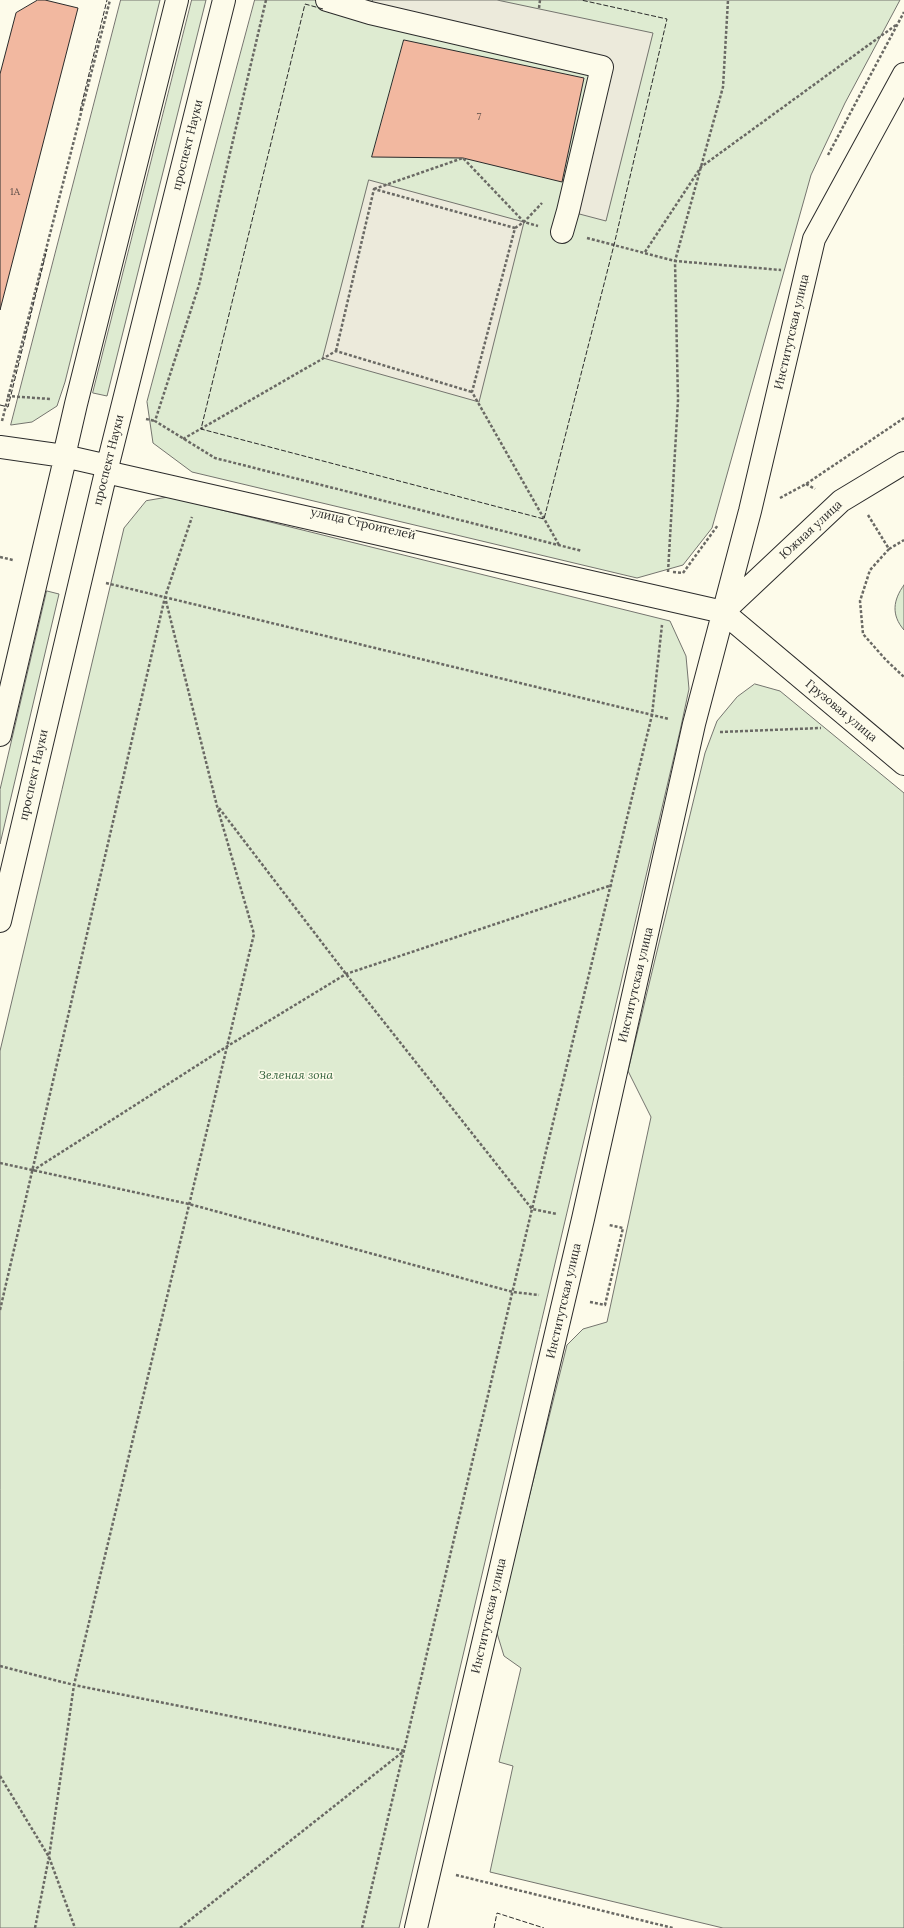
<!DOCTYPE html>
<meta charset="utf-8">
<style>
body{margin:0}
canvas{display:block;background:#fdfbea}
</style>
<canvas width="904" height="1928"></canvas>
<script>
const ctx = document.querySelector('canvas').getContext('2d');
ctx.lineJoin = 'round';
function fillPath(path, color) { ctx.fillStyle = color; ctx.fill(path, 'evenodd'); }
function strokePath(path, color, width, dash) { ctx.strokeStyle = color; ctx.lineWidth = width; ctx.lineCap = dash ? 'butt' : 'round'; ctx.setLineDash(dash || []); ctx.stroke(path); }
function label(font, color, halo, rows, align = 'center') {
  ctx.font = font + ' Lora,serif'; ctx.lineWidth = 3; ctx.setLineDash([]); ctx.textBaseline = 'middle'; ctx.strokeStyle = halo; ctx.fillStyle = color; for (const [text, x, y, turn = 0] of rows) {
    ctx.save(); ctx.translate(x, y); ctx.rotate((+turn || 0) * Math.PI / 180); ctx.textAlign = isNaN(turn) ? turn : align; if (halo) ctx.strokeText(text, 0, 0); ctx.fillText(text, 0, 0); ctx.restore();
  }
}
const green = new Path2D(`
 M121,0H160L65,382L57,406L32,422L11,425Z
 M192,0H206L107,396L93,393Z
 M255,0H900L845,103L811,175L712,528L683,565L637,578L192,472L153,443L147,402Z
 M169,497L670,621L686,656L689,689L680,731L399,1928H0V1051L124,528L146,501Z
 M904,585V630C891,615 893,600 904,585Z
 M47,591L59,594L0,844V790Z
 M755,684L780,691L904,793V1928H723L490,1872L513,1766L499,1762L521,1668L504,1656L496,1630L567,1345L583,1329L607,1322L651,1117L628,1071L705,753L717,721L737,697Z`);
const parking = new Path2D(`
 M373,0H497L653,33L606,221L568,211L601,67L370,13Z
 M369,180L524,222L479,402L323,358Z`);
const building = new Path2D(`
 M38,0H45L78,8L0,310V74L16,13Z
 M404,40L584,78L562,182L463,158L372,157Z`);
const path = new Path2D(`
 M266,0L199,285L155,421L215,458L582,551
 M539,8L540,0
 M828,155L904,12
 M374,189L463,158L524,222L538,226
 M515,228L524,222L542,203
 M587,238L675,261L781,270
 M645,252L701,167L896,25
 M336,351L374,189L515,228L472,392L559,545
 M7,396L51,399
 M146,419L155,421
 M2,421L110,0
 M183,439L336,351L472,392
 M806,484L815,489
 M780,498L806,484L904,418
 M868,515L889,549L870,570L860,601L863,634L886,660L904,677
 M889,549L904,540
 M0,557L13,560
 M668,572L678,400L675,261L723,87L728,0
 M673,572L683,573
 M683,573L718,525
 M106,583L669,719
 M720,732L821,728
 M219,808L346,974L532,1209L557,1214
 M0,1163L189,1204L513,1292L539,1295
 M32,1171L226,1047L346,974L612,885
 M590,1302L605,1305L623,1228L609,1225
 M0,1310L165,597L192,517
 M0,1666L74,1685L405,1751
 M0,1776L49,1857L75,1928
 M456,1875L673,1928
 M35,1928L49,1857L74,1685L254,934L217,806L165,597
 M180,1928L404,1751
 M362,1928L532,1209L652,715L662,625`);
const minor = new Path2D(`
 M327,0L370,13L602,67L568,211L562,232
 M106,472L723,612L904,764
 M723,612L841,501L904,463
 M416,1928L583,1219L694,724L750,511L814,239L904,74`);
const major = new Path2D(`
 M0,447L64,456L108,466
 M0,735L64,463V456L76,404L177,0
 M0,921L106,472L224,0`);
const fence = new Path2D(`
 M323,9L305,4L201,429L544,519L614,245L667,19L581,0
 M80,111L107,0
 M0,405L8,407L47,249
 M494,1928L497,1913L544,1928`);
const numberNames = [
 ["7",479,117],
 ["1А",15,192]
];
const streetNames = [
 ["проспект Науки",188,145,-76],
 ["Институтская улица",792,332,-77],
 ["проспект Науки",109,460,-76],
 ["улица Строителей",363,524,13],
 ["Южная улица",811,530,-43],
 ["Грузовая улица",841,711,40],
 ["проспект Науки",34,775,-77],
 ["Институтская улица",636,985,-77],
 ["Институтская улица",564,1301,-77],
 ["Институтская улица",489,1616,-77]
];
const parkNames = [
 ["Зеленая зона",296,1076]
];
fillPath(green, '#deebd1');
strokePath(green, '#74746e', 1);
fillPath(parking, '#eceadb');
strokePath(parking, '#74746e', 1);
fillPath(building, '#f2b8a0');
strokePath(building, '#2b2b2b', 1);
strokePath(minor, '#2b2b2b', 24);
strokePath(major, '#2b2b2b', 24);
strokePath(path, '#6a6964', 2.5, [3, 2]);
strokePath(minor, '#fdfbea', 22);
strokePath(major, '#fdfbea', 22);
strokePath(fence, '#2b2b2b', 1, [5, 2]);
label('10px', '#5d4e48', null, numberNames);
label('12px', '#2b2b2b', '#fdfbea', streetNames);
label('italic 12px', '#34623c', '#fdfbea', parkNames);
</script>
